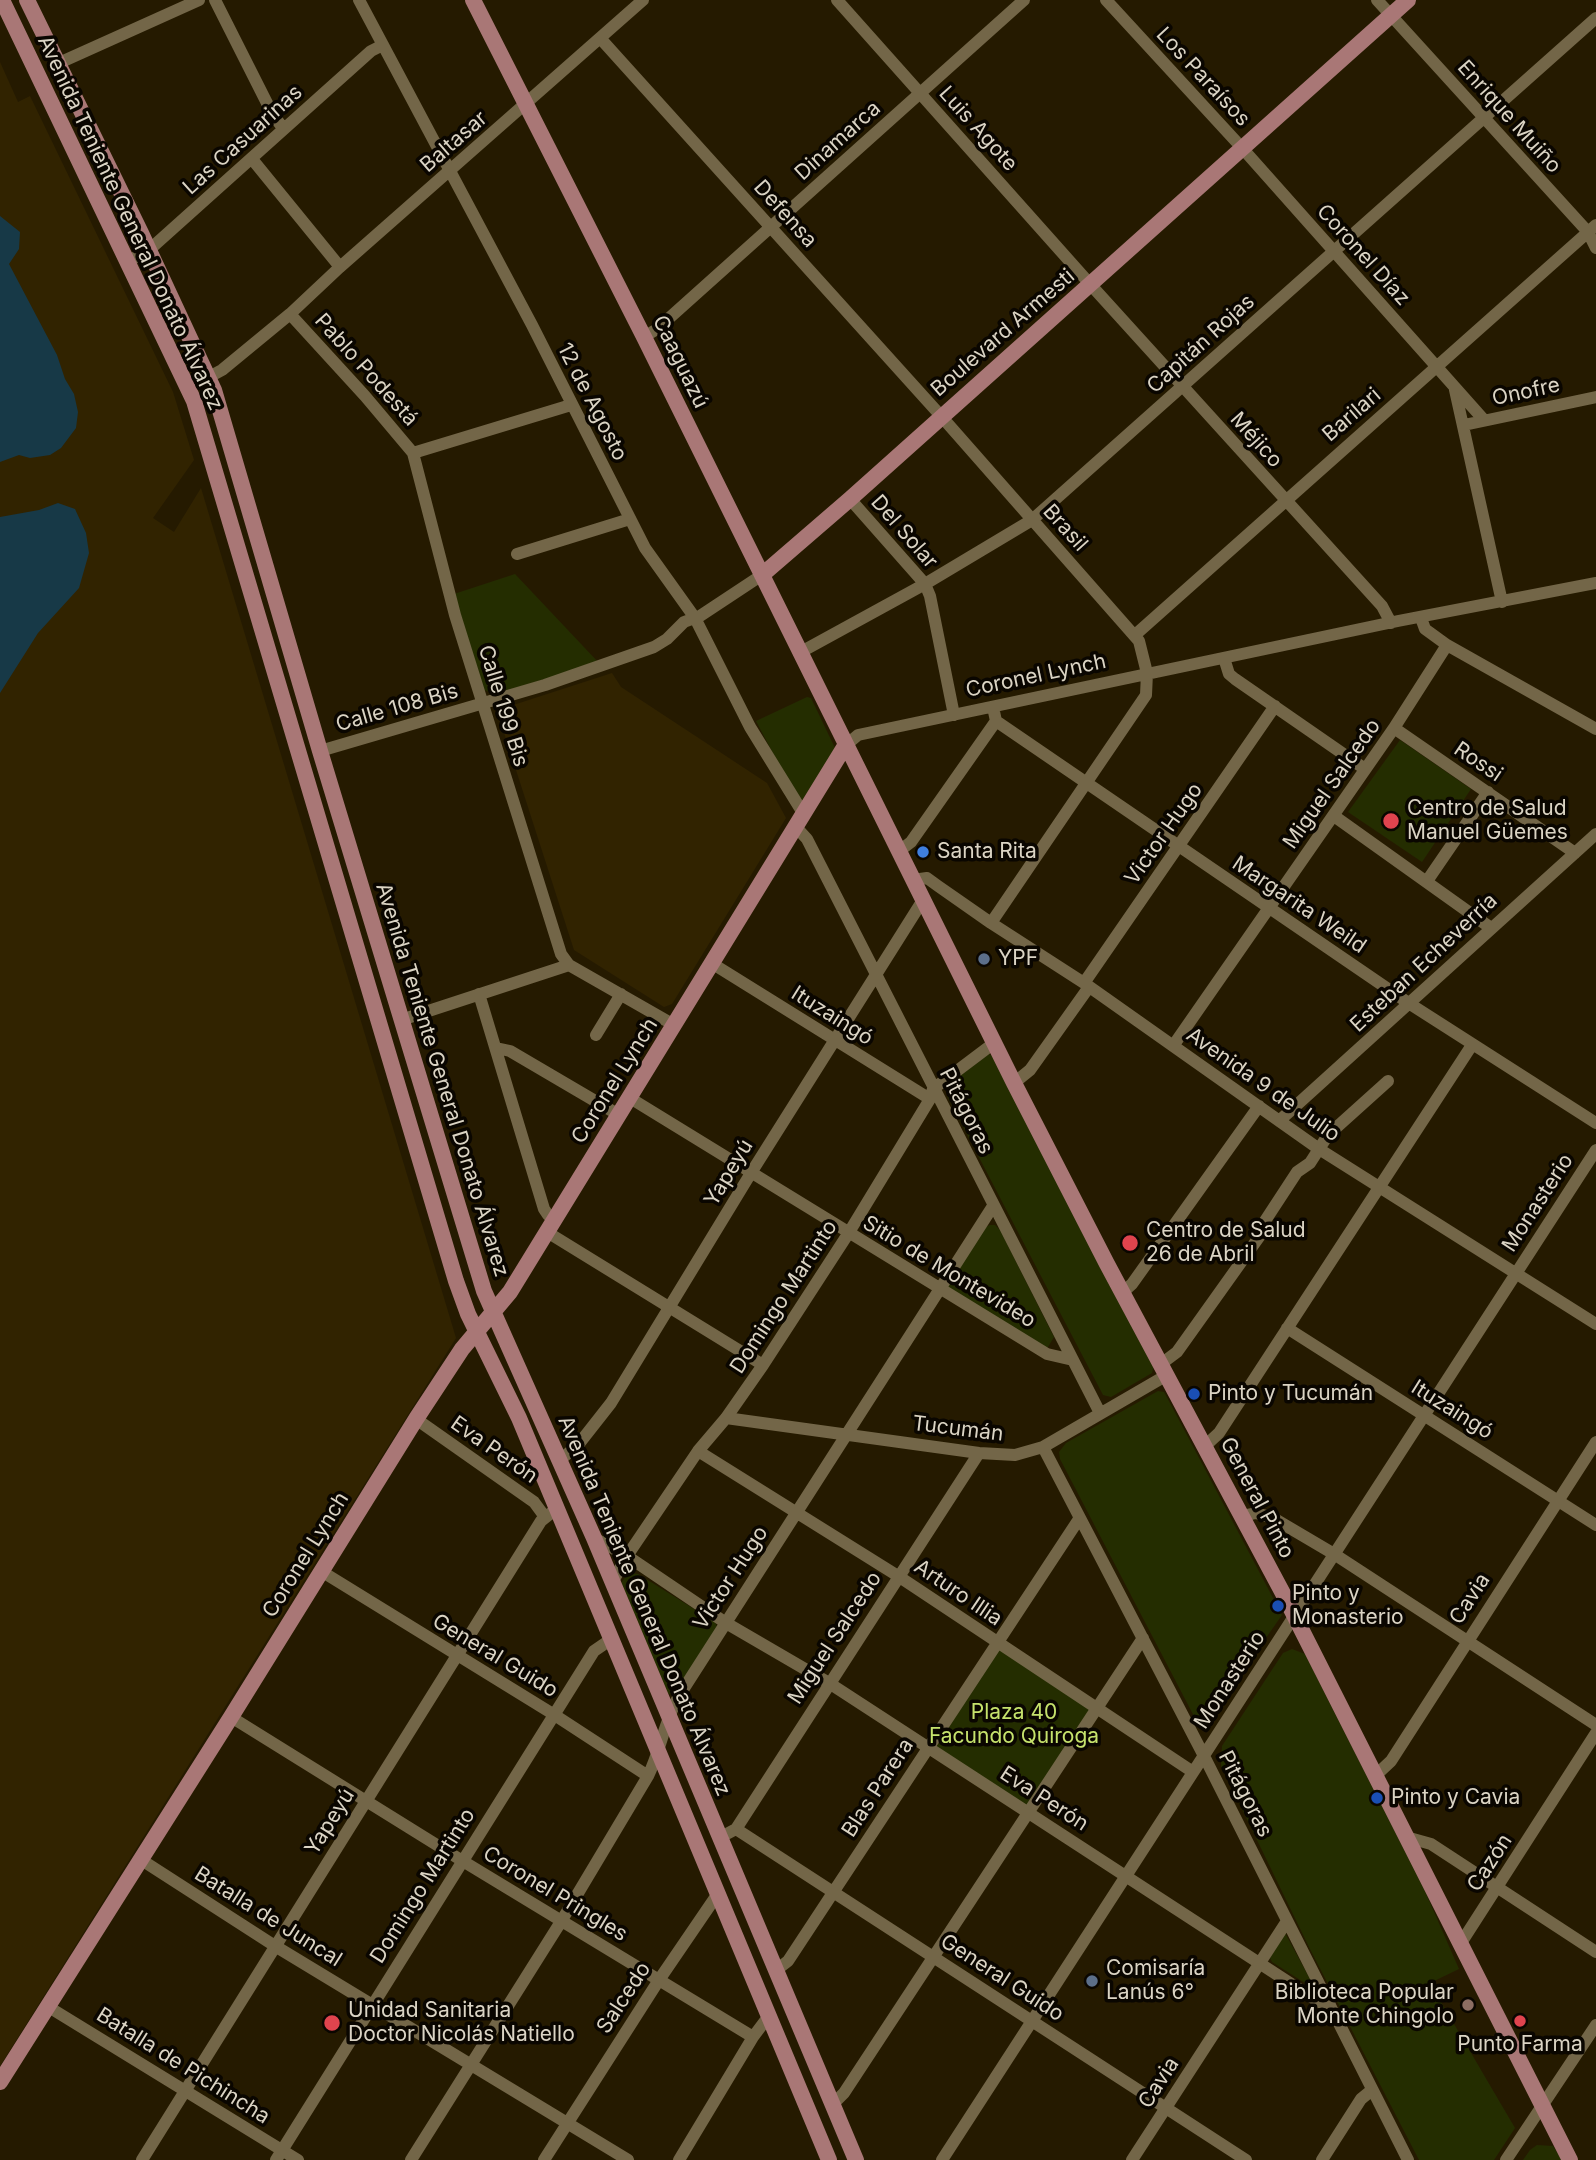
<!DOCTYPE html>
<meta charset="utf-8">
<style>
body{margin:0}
canvas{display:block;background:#251a00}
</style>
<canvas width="1596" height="2160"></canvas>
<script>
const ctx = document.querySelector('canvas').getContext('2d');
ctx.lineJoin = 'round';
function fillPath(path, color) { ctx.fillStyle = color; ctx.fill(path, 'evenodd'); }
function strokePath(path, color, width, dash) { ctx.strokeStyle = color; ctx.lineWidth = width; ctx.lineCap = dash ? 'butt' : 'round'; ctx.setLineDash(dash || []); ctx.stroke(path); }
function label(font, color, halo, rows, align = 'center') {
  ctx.font = font + ' Inter,sans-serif'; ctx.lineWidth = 7; ctx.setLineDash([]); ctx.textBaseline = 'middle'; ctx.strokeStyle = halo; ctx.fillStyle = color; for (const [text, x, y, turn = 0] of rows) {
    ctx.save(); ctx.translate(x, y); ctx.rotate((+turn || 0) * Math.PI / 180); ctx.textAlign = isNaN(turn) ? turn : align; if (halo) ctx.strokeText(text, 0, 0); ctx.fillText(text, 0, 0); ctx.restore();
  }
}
const built = new Path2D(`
 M0,62L18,102L30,96L173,392L194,460L153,518L174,532L201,488L456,1338L0,2066Z
 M612,673L621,687L767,783L786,818L672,1004L664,1007L574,950L498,714L501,709Z`);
const green = new Path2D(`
 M515,574L599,663L495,694L484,690L454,594Z
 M807,697L811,698L835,748L803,801L785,776L756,721Z
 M1400,740L1471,789L1422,862L1348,812Z
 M989,1054L992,1056L1154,1365L1152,1373L1111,1397L1103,1395L947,1096L948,1087L952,1082Z
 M990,1225H995L1000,1230L1054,1337L1048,1347H1043L946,1287L983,1228Z
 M1158,1391L1164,1392L1170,1403L1282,1615L1212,1715L1197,1722L1060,1459L1059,1452L1066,1443Z
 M632,1573L638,1574L715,1622L717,1627L674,1694H667L620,1585L626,1576Z
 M997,1642L1096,1707L1029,1812L927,1747Z
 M1292,1649L1305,1654L1424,1889L1459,1969L1430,1983L1515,2128L1494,2160H1419L1310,1949L1221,1766L1222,1746L1283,1653Z
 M1285,1933L1316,1990L1272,1962L1270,1958Z
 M1537,2145L1553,2146L1562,2160H1523L1530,2150Z`);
const water = new Path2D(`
 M0,216L20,232L19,249L9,264L57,355L65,379L74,394L78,412L76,428L61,448L50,455L30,458L19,455L0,462Z
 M58,503L75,509L86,533L89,553L79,588L38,633L0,693V517L39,510Z`);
const minor = new Path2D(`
 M215,0L273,115L283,128
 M359,0L532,325L645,548L695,618L750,727L803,813
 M837,0L1090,284L1382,606L1391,623
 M1106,0L1243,149L1484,420
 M1377,0L1588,232L1596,248
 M600,38L941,416L1139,641L1147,673L1146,695L991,923
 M59,63L199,0
 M252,159L340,267
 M127,262L149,250L371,51L383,45
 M290,314L365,396L413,453L455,615L561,954L569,965
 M644,337L657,329L1024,0
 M209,377L222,370L290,314L340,267L643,0
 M1455,390L1502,602
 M1464,425L1596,397
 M413,453L571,405
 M850,499L925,584L930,596L954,715
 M517,554L630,519
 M1421,618L1425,629L1447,645L1596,729
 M1135,635L1596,225
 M799,653L925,584L1032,520L1596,18
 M1224,658L1229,674L1235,679L1365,769
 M993,707L996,721L1410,1004L1596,1123
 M1394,728L1575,853
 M845,746L858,735L1398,621L1596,583
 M320,751L545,685L654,647L667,639L684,622L700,616L762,575
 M1334,816L1491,928
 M796,827L807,839L1100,1413
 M898,852L911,842L996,721
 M913,880L927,878L938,886L991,923L1084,983L1319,1149L1596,1324
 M1427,881L1488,792
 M713,964L930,1099
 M1084,983L1275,706
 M479,994L544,1209L548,1215L555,1219
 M401,1020L569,965L674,1025
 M596,1035L621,994
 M1173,1046L1394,728L1447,645
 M496,1048L510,1051L619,1115
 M1014,1083L1030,1070L1089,987
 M630,1098L1047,1354L1073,1360
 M1279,1121L1596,834
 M547,1232L763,1365
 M1122,1293L1132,1284L1259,1106
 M1287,1328L1596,1525
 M1161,1364L1177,1352L1264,1230L1263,1224L1297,1172L1310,1163L1328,1135L1388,1081
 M726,1418L979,1453L1015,1455L1043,1447L1167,1375
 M416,1419L534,1502L545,1517
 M1205,1446L1219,1433L1472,1045
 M1043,1447L1204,1756L1408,2160
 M698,1451L898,1576L1193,1772
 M560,1460L578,1445L611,1403L751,1173L923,900
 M1242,1516L1256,1513L1273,1518L1334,1554L1596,1725
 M594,1538L627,1556L726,1623L829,1683L1319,2002L1330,2005
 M321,1571L553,1714L648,1776
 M613,1581L627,1556L698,1451L726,1418L763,1365L848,1234L930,1099L933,1089L994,1043
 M231,1717L461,1860L753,2037
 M1375,1776L1391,1761L1596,1442
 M736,1829L1246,2160
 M1406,1837L1431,1844L1596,1952
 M719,1838L736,1829L979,1453
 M140,1859L275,1946L628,2160
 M1461,1943L1596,1733
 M775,1971L788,1961L1079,1519
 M47,2006L298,2160
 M833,2104L844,2093L1143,1638
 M142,2160L541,1521L556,1509
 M276,2160L594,1651L610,1640
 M411,2160L562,1920L648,1776C661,1750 664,1721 679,1696L993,1206
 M544,2160L659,1980L717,1895
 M679,2160L753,2037L768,2017
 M942,2160L1596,1150
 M1132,2160L1287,1921
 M1322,2160L1361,2099L1372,2090
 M1506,2160L1596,2025`);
const major = new Path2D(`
 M2,0L194,401L456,1281L468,1314L519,1418L829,2160
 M27,0L141,233L214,390L320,751L484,1291L594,1538L856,2160
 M473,0L644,337L1014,1083L1107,1264L1287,1601L1570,2160
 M762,575L850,499L1408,0
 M0,2082L231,1717L416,1419L462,1349L510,1292L845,746`);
const markers = [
 [1391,821,9,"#e0444e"],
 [923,852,7,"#3f7fe0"],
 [984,959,7,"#5c6f8a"],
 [1130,1243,9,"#e0444e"],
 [1194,1394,7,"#1a4fb4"],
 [1278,1606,7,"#1a4fb4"],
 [1377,1798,7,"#1a4fb4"],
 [1092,1981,7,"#5c6f8a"],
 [1468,2005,7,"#8d6e63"],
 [1520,2021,7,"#e0444e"],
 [332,2023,9,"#e0444e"]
];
const streetNames = [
 ["Los Paraísos",1203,77,47],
 ["Enrique Muiño",1509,117,48],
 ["Luis Agote",978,129,48],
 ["Las Casuarinas",243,140,-42],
 ["Dinamarca",838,141,-42],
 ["Baltasar",454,142,-41],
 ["Defensa",785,214,48],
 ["Avenida Teniente General Donato Álvarez",130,223,65],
 ["Coronel Díaz",1363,255,48],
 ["Boulevard Armesti",1003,333,-41],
 ["Capitán Rojas",1201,344,-42],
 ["Caaguazú",680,362,64],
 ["Pablo Podestá",366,370,48],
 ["Onofre",1526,392,-12],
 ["12 de Agosto",592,402,63],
 ["Barilari",1352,415,-41],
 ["Méjico",1256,440,48],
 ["Brasil",1065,528,48],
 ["Del Solar",904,532,49],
 ["Coronel Lynch",1036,676,-12],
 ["Calle 199 Bis",503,706,73],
 ["Calle 108 Bis",397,708,-16],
 ["Rossi",1478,762,34],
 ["Miguel Salcedo",1332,784,-55],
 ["Victor Hugo",1164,834,-55],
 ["Margarita Weild",1299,905,34],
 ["Esteban Echeverría",1424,963,-43],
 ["Ituzaingó",832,1016,32],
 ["Avenida Teniente General Donato Álvarez",442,1080,73],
 ["Coronel Lynch",615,1081,-58],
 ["Avenida 9 de Julio",1263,1085,35],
 ["Pitágoras",966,1111,63],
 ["Yapeyú",729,1173,-59],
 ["Monasterio",1538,1203,-57],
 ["Sitio de Montevideo",949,1272,31],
 ["Domingo Martinto",784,1297,-57],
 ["Ituzaingó",1452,1410,32],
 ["Tucumán",958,1429,7],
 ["Eva Perón",494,1450,35],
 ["General Pinto",1257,1498,62],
 ["Coronel Lynch",306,1555,-58],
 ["Victor Hugo",731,1578,-57],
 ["Arturo Illia",958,1593,34],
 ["Cavia",1470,1599,-57],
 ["Avenida Teniente General Donato Álvarez",644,1606,67],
 ["Miguel Salcedo",835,1638,-57],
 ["General Guido",495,1656,31],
 ["Monasterio",1230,1680,-57],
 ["Blas Parera",878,1788,-57],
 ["Pitágoras",1245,1794,63],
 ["Eva Perón",1044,1799,33],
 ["Yapeyú",330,1822,-58],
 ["Cazón",1490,1863,-57],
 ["Domingo Martinto",423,1886,-58],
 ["Coronel Pringles",555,1894,31],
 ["Batalla de Juncal",268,1917,32],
 ["General Guido",1002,1978,33],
 ["Salcedo",624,1998,-57],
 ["Batalla de Pichincha",183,2066,32],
 ["Cavia",1159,2083,-57]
];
const poiNames = [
 ["Centro de Salud",1407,809],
 ["Manuel Güemes",1407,833],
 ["Santa Rita",937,852],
 ["YPF",998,959],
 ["Centro de Salud",1146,1231],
 ["26 de Abril",1146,1255],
 ["Pinto y Tucumán",1208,1394],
 ["Pinto y",1292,1594],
 ["Monasterio",1292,1618],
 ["Pinto y Cavia",1391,1798],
 ["Comisaría",1106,1969],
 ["Lanús 6°",1106,1993],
 ["Biblioteca Popular",1454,1993,"right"],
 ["Monte Chingolo",1454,2017,"right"],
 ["Unidad Sanitaria",348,2011],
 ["Doctor Nicolás Natiello",348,2035],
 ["Punto Farma",1520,2045,"center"]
];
const parkNames = [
 ["Plaza 40",1014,1713],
 ["Facundo Quiroga",1014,1737]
];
fillPath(built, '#312300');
fillPath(green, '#242d00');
fillPath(water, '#173947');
strokePath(minor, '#736648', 12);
strokePath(major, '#a97776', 16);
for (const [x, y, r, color] of markers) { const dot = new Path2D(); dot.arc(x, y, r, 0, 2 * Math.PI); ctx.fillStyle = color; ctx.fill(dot); strokePath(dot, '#0a0600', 2.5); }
label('21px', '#dbd4c4', '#0a0600', streetNames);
label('21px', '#dbd4c4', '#0a0600', poiNames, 'left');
label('21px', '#c6e26c', '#0a0600', parkNames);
</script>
